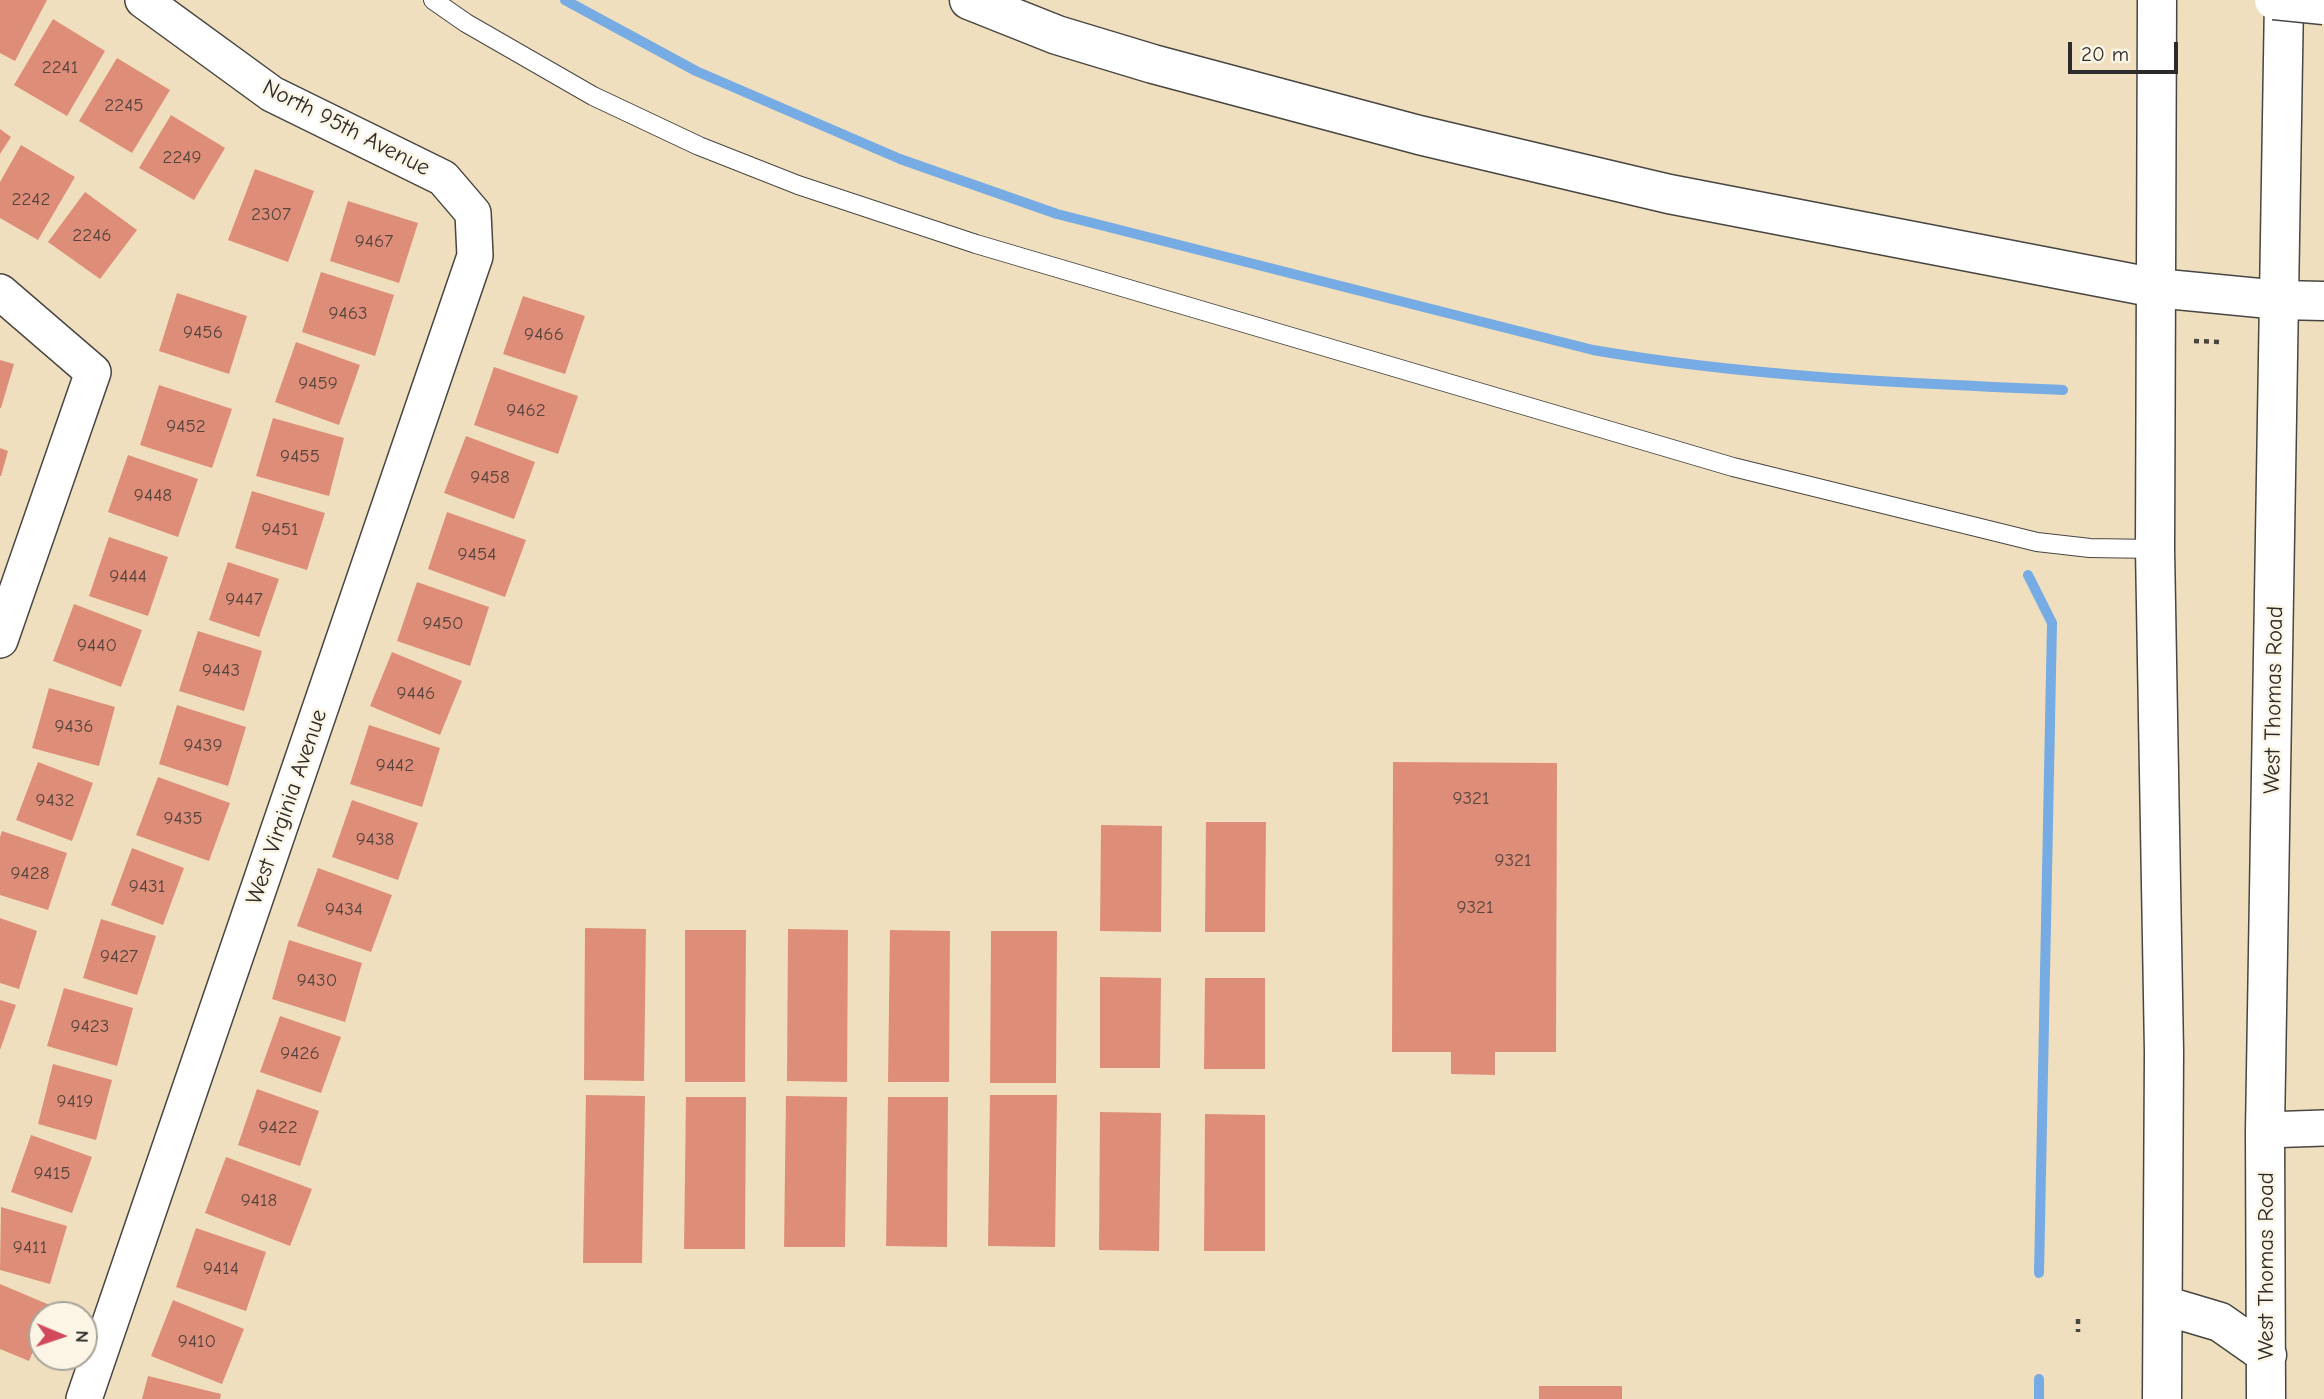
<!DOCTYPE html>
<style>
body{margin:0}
#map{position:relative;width:2324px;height:1399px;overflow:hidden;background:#efdfbe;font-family:"Comic Neue",sans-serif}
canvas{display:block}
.north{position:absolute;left:28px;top:1301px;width:70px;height:70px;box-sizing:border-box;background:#fcf5e5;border:2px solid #a8a49b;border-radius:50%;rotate:92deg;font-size:19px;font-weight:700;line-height:28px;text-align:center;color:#2b2b2b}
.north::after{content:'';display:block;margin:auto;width:24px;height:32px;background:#d1495b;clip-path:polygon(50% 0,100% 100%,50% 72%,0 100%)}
.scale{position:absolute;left:2068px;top:42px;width:110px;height:32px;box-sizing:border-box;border:4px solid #2b2b2b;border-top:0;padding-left:9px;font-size:21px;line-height:24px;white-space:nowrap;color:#2b2b2b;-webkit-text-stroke:5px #fcf5e5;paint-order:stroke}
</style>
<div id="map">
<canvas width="2324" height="1399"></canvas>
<div class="north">N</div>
<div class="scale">20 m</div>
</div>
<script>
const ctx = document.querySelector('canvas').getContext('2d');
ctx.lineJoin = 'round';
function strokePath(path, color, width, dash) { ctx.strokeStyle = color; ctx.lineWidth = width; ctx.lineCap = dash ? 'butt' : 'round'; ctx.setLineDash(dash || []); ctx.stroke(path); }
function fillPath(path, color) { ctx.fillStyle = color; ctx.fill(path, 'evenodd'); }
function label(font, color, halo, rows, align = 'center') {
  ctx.font = font + ' "Comic Neue",sans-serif'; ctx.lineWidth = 5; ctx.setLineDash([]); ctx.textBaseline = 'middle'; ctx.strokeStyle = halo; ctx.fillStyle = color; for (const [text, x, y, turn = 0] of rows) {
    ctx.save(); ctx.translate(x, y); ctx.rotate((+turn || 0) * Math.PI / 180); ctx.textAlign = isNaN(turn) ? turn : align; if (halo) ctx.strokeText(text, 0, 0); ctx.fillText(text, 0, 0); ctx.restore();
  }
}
const stream = new Path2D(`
 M565,0L696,71L900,159L1057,214L1593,350C1749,377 1906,383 2063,390
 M2028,575L2052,623L2039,1273
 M2039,1399V1379`);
const building = new Path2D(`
 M0,0H47L15,61L0,53Z
 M53,19L105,51L67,116L14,85Z
 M117,58L170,90L132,153L79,121Z
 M171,115L225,148L194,200L139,168Z
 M0,129L11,137L0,154Z
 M21,145L75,177L38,240L0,218V182Z
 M255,169L314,191L288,262L228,240Z
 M85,192L137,230L100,279L48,242Z
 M348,201L418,223L399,283L330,261Z
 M321,272L394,295L375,356L302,332Z
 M177,293L247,316L229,374L159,351Z
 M523,296L585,316L565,374L503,354Z
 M296,342L360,365L339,425L275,402Z
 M0,360L14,364L1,408H0Z
 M494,367L578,396L558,454L474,425Z
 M159,385L232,409L212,468L140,445Z
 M273,418L344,438L329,496L256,476Z
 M466,436L535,462L514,519L444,493Z
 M0,448L8,451L1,476H0Z
 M128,455L198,479L178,537L108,512Z
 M252,491L325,513L307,570L235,548Z
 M447,512L526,540L505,597L428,569Z
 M109,537L168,557L148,616L89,596Z
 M228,562L279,579L259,637L209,620Z
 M417,582L489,607L470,666L397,641Z
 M74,604L142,630L121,687L53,661Z
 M198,631L262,651L244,711L179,691Z
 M392,652L462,681L440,735L370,706Z
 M49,688L115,707L99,766L32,748Z
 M177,705L246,727L228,786L159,764Z
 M369,725L440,748L422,807L350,784Z
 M38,762L93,783L72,841L16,820Z
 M1393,762L1557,763L1556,1052H1495V1075L1451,1074V1052H1392Z
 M158,777L230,803L209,861L136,835Z
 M352,800L418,823L398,880L332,857Z
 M1206,822H1266L1265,932H1205Z
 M1101,825L1162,826L1161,932L1100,931Z
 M2,831L67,853L48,910L0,895V837Z
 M132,848L184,868L163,925L111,905Z
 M318,868L392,895L371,952L297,926Z
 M0,918L37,931L19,989L0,983Z
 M101,919L156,936L137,995L83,978Z
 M585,928L646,929L644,1081L584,1080Z
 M788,929L848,930L847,1082L787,1081Z
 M685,930H746L745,1082H685Z
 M890,930L950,931L949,1082H888Z
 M991,931H1057L1056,1083H990Z
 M289,940L362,963L345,1022L272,999Z
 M1100,977L1161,978L1160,1068H1100Z
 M1205,978H1265V1069H1204Z
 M64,988L133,1008L117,1066L47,1046Z
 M0,1000L16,1005L0,1050Z
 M280,1016L341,1037L321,1093L260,1072Z
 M53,1064L112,1080L96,1140L38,1124Z
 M257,1089L319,1111L300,1166L238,1145Z
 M586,1095L645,1096L642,1263H583Z
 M990,1095H1057L1055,1247L988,1246Z
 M786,1096L847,1097L845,1247H784Z
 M686,1097H746L745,1249H684Z
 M888,1097H948L947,1247L886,1246Z
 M1100,1112L1161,1113L1159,1251L1099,1250Z
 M1205,1114L1265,1115V1251H1204Z
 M31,1135L92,1157L72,1213L11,1192Z
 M226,1157L312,1189L290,1246L205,1213Z
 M1,1207L67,1226L50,1284L0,1270Z
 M196,1228L266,1252L246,1311L176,1287Z
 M0,1284L52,1306L48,1315H42V1329L29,1361L0,1349Z
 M173,1300L244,1329L222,1384L151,1356Z
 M148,1376L221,1394L220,1399H142Z
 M1539,1386H1622V1399H1539Z`);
const path = new Path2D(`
 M2194,341L2222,342
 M2078,1319V1332`);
const service = new Path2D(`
 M433,0L466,23L593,96L699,146L798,185L976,244L1733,467L2037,542L2090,548L2155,549`);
const minor = new Path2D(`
 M0,292L93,372L0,640
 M2265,1130L2324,1128
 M84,1399L475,256L473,213L443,178L272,94L143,0`);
const secondary = new Path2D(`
 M2157,0L2155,549L2164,1052L2162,1399
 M2163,1305L2220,1322L2267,1355
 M2266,1399L2265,1130L2284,0`);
const motorway = new Path2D(`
 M969,0L1057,35L1153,64L1419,135L1669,194L2156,288L2280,300L2324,301`);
const motorwayBridge = new Path2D(`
 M2274,0L2324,5`);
const numberNames = [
 ["2241",60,68],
 ["2245",124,106],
 ["2249",182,158],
 ["2242",31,200],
 ["2307",271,215],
 ["2246",92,236],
 ["9467",374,242],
 ["9463",348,314],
 ["9456",203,333],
 ["9466",544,335],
 ["9459",318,384],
 ["9462",526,411],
 ["9452",186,427],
 ["9455",300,457],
 ["9458",490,478],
 ["9448",153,496],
 ["9451",280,530],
 ["9454",477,555],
 ["9444",128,577],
 ["9447",244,600],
 ["9450",443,624],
 ["9440",97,646],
 ["9443",221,671],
 ["9446",416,694],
 ["9436",74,727],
 ["9439",203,746],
 ["9442",395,766],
 ["9321",1471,799],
 ["9432",55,801],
 ["9435",183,819],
 ["9438",375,840],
 ["9321",1513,861],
 ["9428",30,874],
 ["9431",147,887],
 ["9321",1475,908],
 ["9434",344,910],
 ["9427",119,957],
 ["9430",317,981],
 ["9423",90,1027],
 ["9426",300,1054],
 ["9419",75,1102],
 ["9422",278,1128],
 ["9415",52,1174],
 ["9418",259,1201],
 ["9411",30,1248],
 ["9414",221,1269],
 ["9410",197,1342]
];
const streetNames = [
 ["North 95th Avenue",346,128,27],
 ["West Thomas Road",2274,700,-89],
 ["West Virginia Avenue",287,807,-71],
 ["West Thomas Road",2266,1266,-90]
];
strokePath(stream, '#76abe4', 10);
fillPath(building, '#de8e78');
strokePath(service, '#484641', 20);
strokePath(minor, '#484641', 38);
strokePath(secondary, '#484641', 41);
strokePath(motorway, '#484641', 41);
strokePath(path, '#484641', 4.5, [5, 5]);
strokePath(service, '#fff', 18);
strokePath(minor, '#fff', 35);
strokePath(secondary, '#fff', 38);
strokePath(motorway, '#fff', 38);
strokePath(motorwayBridge, '#484641', 41, []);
strokePath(motorwayBridge, '#fff', 38);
label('19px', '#58443e', null, numberNames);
label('23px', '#2b2b2b', '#fcf5e5', streetNames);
</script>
